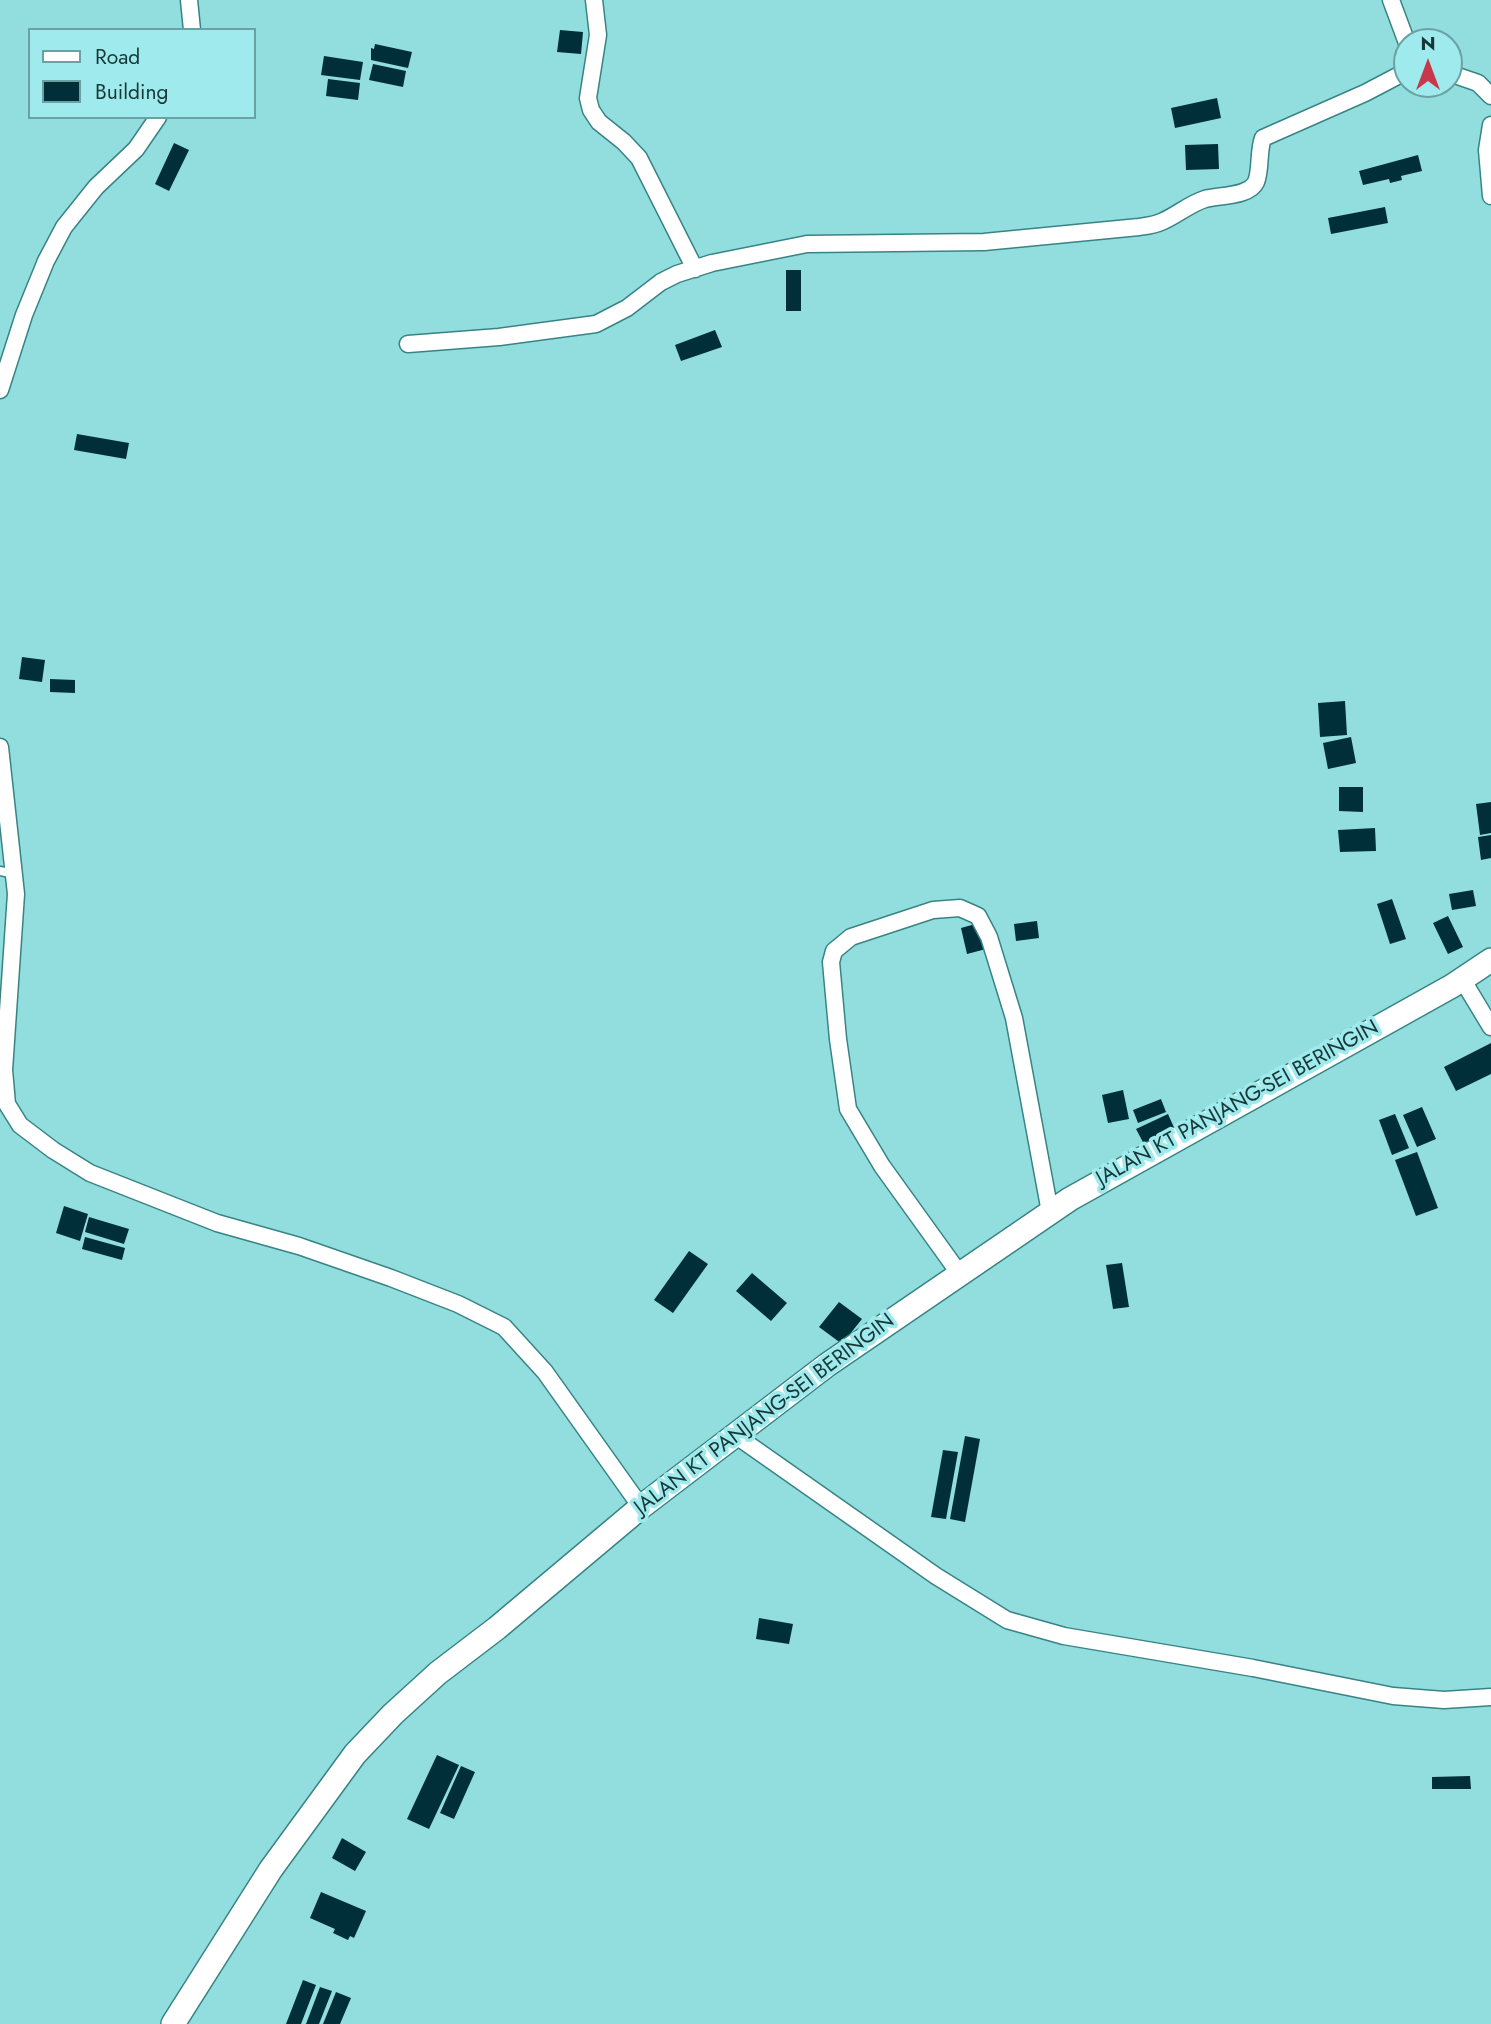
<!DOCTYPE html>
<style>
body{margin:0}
#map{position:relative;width:1491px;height:2024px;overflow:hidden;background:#92ddde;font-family:Jost,sans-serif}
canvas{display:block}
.legend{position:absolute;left:28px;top:28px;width:228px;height:91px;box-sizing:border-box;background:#9feaec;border:2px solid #69a2a4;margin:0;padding:9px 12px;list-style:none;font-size:21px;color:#183738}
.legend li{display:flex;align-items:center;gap:14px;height:35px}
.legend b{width:35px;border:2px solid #69a2a4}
.north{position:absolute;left:1393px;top:28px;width:70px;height:70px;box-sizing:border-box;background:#9feaec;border:2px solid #69a2a4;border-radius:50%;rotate:0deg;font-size:19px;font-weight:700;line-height:28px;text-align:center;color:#183738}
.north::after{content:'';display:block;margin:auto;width:24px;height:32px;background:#c8374c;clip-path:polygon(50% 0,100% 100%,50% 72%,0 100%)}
</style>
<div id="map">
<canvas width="1491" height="2024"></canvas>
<ul class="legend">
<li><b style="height:9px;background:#fff"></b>Road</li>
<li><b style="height:19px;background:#002f3a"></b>Building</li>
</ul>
<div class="north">N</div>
</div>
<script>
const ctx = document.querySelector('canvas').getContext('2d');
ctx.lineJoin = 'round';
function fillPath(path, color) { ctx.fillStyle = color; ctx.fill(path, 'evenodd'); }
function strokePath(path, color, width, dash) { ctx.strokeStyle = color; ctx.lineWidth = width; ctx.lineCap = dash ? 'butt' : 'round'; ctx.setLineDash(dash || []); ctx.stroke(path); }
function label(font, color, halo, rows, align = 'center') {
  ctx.font = font + ' Jost,sans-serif'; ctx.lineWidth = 7; ctx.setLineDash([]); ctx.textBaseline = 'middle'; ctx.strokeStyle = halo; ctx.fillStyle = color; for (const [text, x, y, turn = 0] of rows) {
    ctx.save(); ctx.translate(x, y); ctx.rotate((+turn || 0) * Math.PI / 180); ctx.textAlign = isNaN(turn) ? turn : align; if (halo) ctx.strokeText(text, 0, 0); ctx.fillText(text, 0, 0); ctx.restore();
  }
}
const building = new Path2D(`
 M560,30L583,32L581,54L557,52Z
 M375,44L412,52L408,68L371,60V48L374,49Z
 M324,56L363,62L360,80L321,75Z
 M373,64L406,71L403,87L369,80Z
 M328,79L360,83L358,100L326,96Z
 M1217,98L1221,118L1175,128L1171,108Z
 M174,143L189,150L169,191L155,184Z
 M1218,144L1219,169L1186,170L1185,145Z
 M1418,155L1422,171L1401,176L1402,180L1390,183L1389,179L1363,185L1359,171Z
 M1385,207L1388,223L1331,234L1328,218Z
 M786,270H801V311H786Z
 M715,330L722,347L681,361L675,345Z
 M77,434L129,443L126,459L74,450Z
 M22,657L45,660L42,682L19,679Z
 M50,679L75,680V693L50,692Z
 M1345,701L1347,735L1320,737L1318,703Z
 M1351,737L1356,763L1328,769L1323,743Z
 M1339,787H1363V812L1339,811Z
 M1491,802V833L1480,835L1476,804Z
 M1375,828L1376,851L1340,852L1338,830Z
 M1491,835V858L1481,860L1478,837Z
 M1473,890L1476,906L1452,910L1449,894Z
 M1392,899L1406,939L1390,944L1377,904Z
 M1448,916L1463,947L1448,954L1433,923Z
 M1037,921L1039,938L1016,941L1014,924Z
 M979,923L986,949L967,954L961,928Z
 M1491,1043V1074L1456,1091L1444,1067Z
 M1123,1090L1129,1119L1108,1123L1102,1095Z
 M1161,1099L1166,1112L1138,1123L1133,1110Z
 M1422,1107L1436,1139L1417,1147L1403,1115Z
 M1168,1114L1176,1132L1145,1146L1136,1129Z
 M1395,1114L1409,1148L1392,1155L1379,1120Z
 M1417,1152L1438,1208L1416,1216L1395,1160Z
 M64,1206L88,1214L80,1241L56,1233Z
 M89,1217L129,1229L124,1244L85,1232Z
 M85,1237L125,1248L122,1260L82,1249Z
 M689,1251L708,1264L673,1313L654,1300Z
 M1122,1263L1129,1307L1113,1309L1106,1265Z
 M752,1273L787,1303L771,1321L736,1291Z
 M839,1302L862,1319L842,1344L819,1327Z
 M965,1436L980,1439L965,1522L950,1519Z
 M943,1450L958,1452L946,1519L931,1517Z
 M759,1618L793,1624L789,1644L756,1639Z
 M437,1755L459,1765L429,1829L407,1819Z
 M461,1766L475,1772L454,1819L440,1813Z
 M1470,1776L1471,1789H1432V1777Z
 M342,1838L366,1852L355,1871L332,1858Z
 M321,1892L366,1911L354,1938L350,1936L348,1940L333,1933L335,1929L310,1918Z
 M303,1980L316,1985L301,2024H286Z
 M320,1987L332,1991L319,2024H306Z
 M336,1992L351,1998L340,2024H323Z`);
const lane = new Path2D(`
 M0,871L14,874`);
const street = new Path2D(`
 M189,0L192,30
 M594,0L598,35L588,98L591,110L599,122L624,142L639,158L695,269
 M1391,0L1407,43
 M1449,73L1478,83L1491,96
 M1491,125L1487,150L1491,196
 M408,344L499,337L596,324L627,308L661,282L677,274L712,263L807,244L984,242L1139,227C1146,226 1155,225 1161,222C1176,216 1189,204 1205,199C1219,195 1249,197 1256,182C1261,171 1258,151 1263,138L1365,93L1407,71
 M0,390L24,315L46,261L64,227L96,187L136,149L158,117
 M0,747L16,894L4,1070L7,1104L20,1125L53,1150L90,1173L217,1223L299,1246L391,1278L458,1304L504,1327L545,1372L641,1507
 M1462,979L1491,1027
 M959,1273L882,1166L848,1109L838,1039L831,962L834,951L851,937L933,910L960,908L978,916L989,937L1014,1018L1050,1212
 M735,1435L936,1576L1007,1620L1064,1636L1253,1668L1393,1696L1444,1700L1491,1697`);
const secondary = new Path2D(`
 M173,2024L271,1869L355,1754L393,1714L438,1673L497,1628L641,1507L827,1365L1070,1199L1452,986L1491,960`);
const streetNames = [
 ["JALAN KT PANJANG-SEI BERINGIN",1238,1104,-29],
 ["JALAN KT PANJANG-SEI BERINGIN",765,1415,-37]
];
fillPath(building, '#002f3a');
strokePath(lane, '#388485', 11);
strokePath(street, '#388485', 19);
strokePath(secondary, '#388485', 26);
strokePath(lane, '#fff', 8);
strokePath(street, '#fff', 16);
strokePath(secondary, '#fff', 23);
label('21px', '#183738', '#9feaec', streetNames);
</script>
